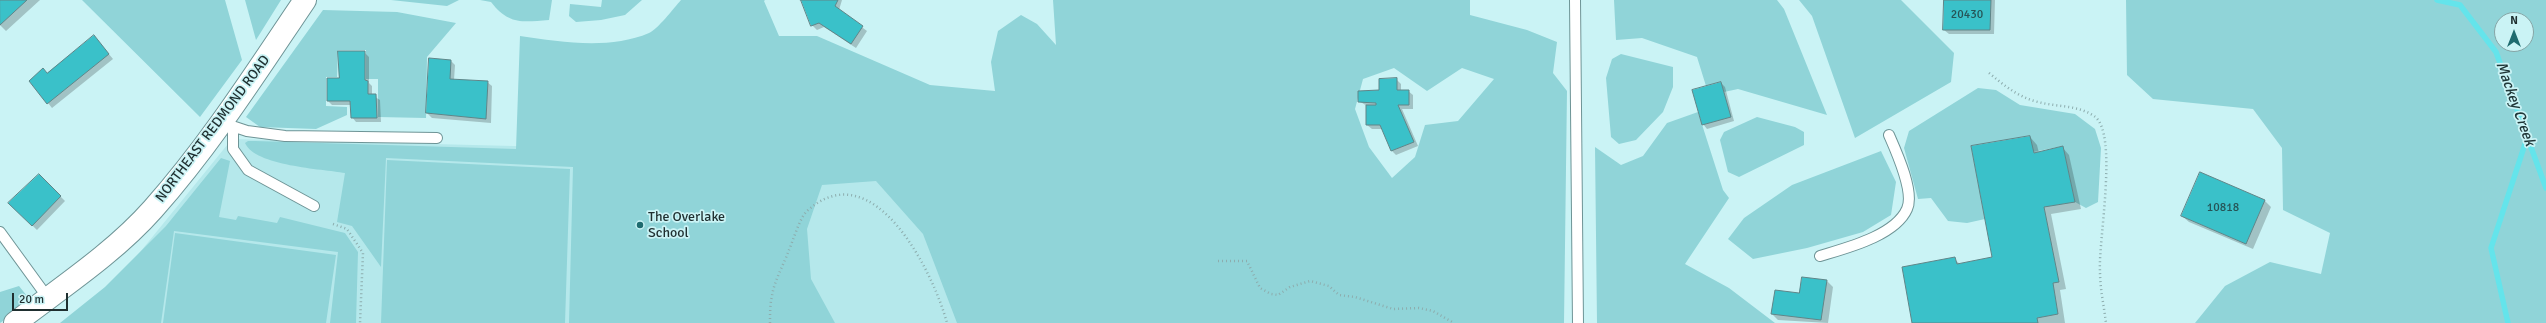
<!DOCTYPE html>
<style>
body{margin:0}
#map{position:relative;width:2546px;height:323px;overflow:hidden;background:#caf3f5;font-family:Signika,sans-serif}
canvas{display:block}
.north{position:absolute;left:2494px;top:12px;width:40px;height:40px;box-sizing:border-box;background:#caf3f5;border:1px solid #86a5a6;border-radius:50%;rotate:0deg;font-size:11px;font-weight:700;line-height:16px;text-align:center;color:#1f2f30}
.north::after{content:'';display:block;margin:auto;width:14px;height:18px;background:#1e6b6f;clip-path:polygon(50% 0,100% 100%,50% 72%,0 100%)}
.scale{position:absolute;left:12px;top:293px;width:56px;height:18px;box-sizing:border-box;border:2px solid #1f2f30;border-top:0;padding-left:5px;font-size:12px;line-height:14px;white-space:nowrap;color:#1f2f30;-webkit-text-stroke:3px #caf3f5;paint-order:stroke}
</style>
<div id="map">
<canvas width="2546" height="323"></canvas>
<div class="north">N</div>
<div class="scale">20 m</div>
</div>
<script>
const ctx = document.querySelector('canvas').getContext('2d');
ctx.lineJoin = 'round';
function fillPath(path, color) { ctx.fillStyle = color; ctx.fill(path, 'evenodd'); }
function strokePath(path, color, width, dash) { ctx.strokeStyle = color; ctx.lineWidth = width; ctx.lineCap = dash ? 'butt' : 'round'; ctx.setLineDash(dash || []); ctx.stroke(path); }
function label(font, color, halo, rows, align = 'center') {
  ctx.font = font + ' Signika,sans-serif'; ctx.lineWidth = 3.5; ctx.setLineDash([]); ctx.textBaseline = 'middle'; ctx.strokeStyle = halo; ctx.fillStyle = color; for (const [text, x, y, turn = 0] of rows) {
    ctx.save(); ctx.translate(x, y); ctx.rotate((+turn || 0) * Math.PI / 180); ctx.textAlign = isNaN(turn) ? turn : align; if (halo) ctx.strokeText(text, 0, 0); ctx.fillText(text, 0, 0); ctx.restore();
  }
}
const built = new Path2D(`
 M232,139L1117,161L1118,323H62L110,289Z`);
const green = new Path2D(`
 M82,0H225L242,60L200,117Z
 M245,0H281L256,40Z
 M391,0H459L447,6Z
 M480,0H552L549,20C522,22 509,25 491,2Z
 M602,0H642L625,15L601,20L576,22L569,16L570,4L601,7Z
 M681,0H765L764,1L779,36H817L930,85L995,91L991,62L998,31L1021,15L1037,24L1056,45L1053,0H1470V15L1527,30L1557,42L1553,73L1567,91L1564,323H957L923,234L876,181L822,185L807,229L811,279L835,323H569L573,167L386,158L381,267L352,226L337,222L345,173C322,169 255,166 245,143L248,141H255L516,149L520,36C561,42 609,50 649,33C657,30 674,8 681,0ZM1394,68L1427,91L1462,68L1494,79L1458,121L1425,125L1415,157L1392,178L1369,147L1355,109L1363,79Z
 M1614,0H1777L1784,9L1827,115L1738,89L1724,92L1721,82L1706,86L1697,57L1642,38L1616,40Z
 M1799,0H1901L1954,53L1951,82L1855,138L1812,16Z
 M2126,0H2546V323H2195L2225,286L2270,262L2321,274L2330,233L2283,210L2282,148L2253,109L2153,99L2127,75ZM2502,20H2526V44H2502Z
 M323,10L397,12L456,23L427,57L426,118L378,117V79H366V50H338L337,77H326V106L347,107V115L316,129L260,127L246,117Z
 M1621,54L1673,67V87L1663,112L1636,140L1619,144L1611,137L1606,78L1612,59Z
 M1978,88L1996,90L2020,105L2075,114L2095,129L2101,148L2098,202L2086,208L2075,202L2063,146L2033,152L2030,136L1971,146L1985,219L1967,223L1948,221L1931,198L1918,199L1904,148L1909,131Z
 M1698,112L1723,190L1729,198L1685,264L1729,288L1775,323H1597L1595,147L1621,165L1643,156L1667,123Z
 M1757,117L1795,127L1804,132V145L1739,177L1728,172L1720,140L1724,132Z
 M1881,151L1896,182L1891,215L1863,232L1807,248L1753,259L1728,239L1744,218L1792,185Z
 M221,158L230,161L219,217L236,220L238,216L277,223L280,217L345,233L358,252L356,323H330L338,252L174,231L161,323H60L105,287L166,226Z
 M387,160L570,169L565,323H381Z
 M175,233L336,255L326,323H163Z
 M19,286L31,301L0,323V292Z`);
const shadow = new Path2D(`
 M0,0H40L6,31L0,25Z
 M799,0H842L839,10L867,31L856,48L824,27L817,30L812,25L808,4Z
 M1945,0H1995L1994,34H1949L1944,30Z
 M94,36L113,59L52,108L48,103L47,74Z
 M364,52L369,57V83L372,86V95L380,100L381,122H356L352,117L351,105H332L328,101L340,79Z
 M451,61L455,65L454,80L487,82L492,86L491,123L432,118L427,113Z
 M1396,79L1401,84V91H1408L1413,95V109H1402L1418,146L1396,155L1392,151L1383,129H1372L1367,125V106L1359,101L1380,91Z
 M1721,83L1725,87L1734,121L1707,129L1703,124Z
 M2030,137L2037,145L2039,153L2062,147L2069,155L2081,209L2051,214L2066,289L2060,290L2065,323H1913L1954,259L1960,264L1994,258Z
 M2201,173L2265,201L2271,207L2253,249L2189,222L2182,216Z
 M39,175L65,201L37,230L9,203Z
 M1827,281L1833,287L1828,323L1778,320L1772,314L1800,295Z`);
const stream = new Path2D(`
 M2437,0L2460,5L2496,52L2546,188
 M2508,323L2491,248L2527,138`);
const building = new Path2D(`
 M0,0H27L0,25Z
 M801,0H838L835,6L863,26L851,44L819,23L811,26Z
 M1944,0H1991L1990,30H1943Z
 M94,35L109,54L47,104L29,81L43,68L47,73Z
 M338,51H365V80L368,81V94H376L377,118H351L350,101H327V78H339Z
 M429,58L451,60L450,79L488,81L486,119L426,113Z
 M1397,78V90H1409V105H1398L1414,142L1391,151L1380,125H1366V105H1376V103L1358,102V91L1379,90V79Z
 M1721,82L1731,117L1702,125L1692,90Z
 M2030,136L2034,153L2063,146L2075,202L2044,207L2059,282L2053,283L2058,314L2037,318L2038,323H1912L1902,267L1955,257L1957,264L1992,257L1971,146Z
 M2200,172L2265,200L2246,244L2181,216Z
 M39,174L61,196L32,226L8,203Z
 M1802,277L1827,280L1821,320L1771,314L1775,290L1799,293Z`);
const path = new Path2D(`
 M1989,73C2005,86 2018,97 2038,102C2057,107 2078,105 2094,116C2119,132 2098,242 2100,271C2100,289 2104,306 2106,323
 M333,224L347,229L363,253L360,323
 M1218,261H1247L1260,288L1271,294L1278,295L1290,287L1310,281L1329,286L1339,295L1355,297L1393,309L1419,308L1433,311L1454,323
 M770,323C770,314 770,304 772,296C774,281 784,264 789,250C793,241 800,217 807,211C873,151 933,271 947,323`);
const lane = new Path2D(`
 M1575,0L1578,323
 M220,122L247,131L285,136L437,138
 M233,127V149L248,170L314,206
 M0,232L48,298
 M1820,256C1846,248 1895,236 1907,209C1915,192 1896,151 1889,135`);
const secondary = new Path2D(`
 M15,323C62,287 114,253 153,209C210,145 257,71 305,0`);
const markers = [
 [640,225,4,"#1e6b6f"]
];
const numberNames = [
 ["20430",1967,15],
 ["10818",2223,208]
];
const streetNames = [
 ["NORTHEAST REDMOND ROAD",213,129,-53]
];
const poiNames = [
 ["The Overlake",648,217],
 ["School",648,233]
];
const waterNames = [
 ["Mackey Creek",2515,104,70]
];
fillPath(built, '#b5e8eb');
fillPath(green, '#90d4d8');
fillPath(shadow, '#0003');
strokePath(stream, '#64e4eb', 5.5);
fillPath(building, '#3ac1c9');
strokePath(building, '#608588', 1);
strokePath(lane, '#6e9496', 12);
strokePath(secondary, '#6e9496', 24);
strokePath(path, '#8dadae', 2.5, [1, 3]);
strokePath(lane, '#fff', 10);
strokePath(secondary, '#fff', 22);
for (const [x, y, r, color] of markers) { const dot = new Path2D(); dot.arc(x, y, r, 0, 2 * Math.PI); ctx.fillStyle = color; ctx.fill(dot); strokePath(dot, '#caf3f5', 1.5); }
label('12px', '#265456', null, numberNames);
label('14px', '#1f2f30', '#caf3f5', streetNames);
label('14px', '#1f2f30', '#caf3f5', poiNames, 'left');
label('italic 15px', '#203738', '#caf3f5', waterNames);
</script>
